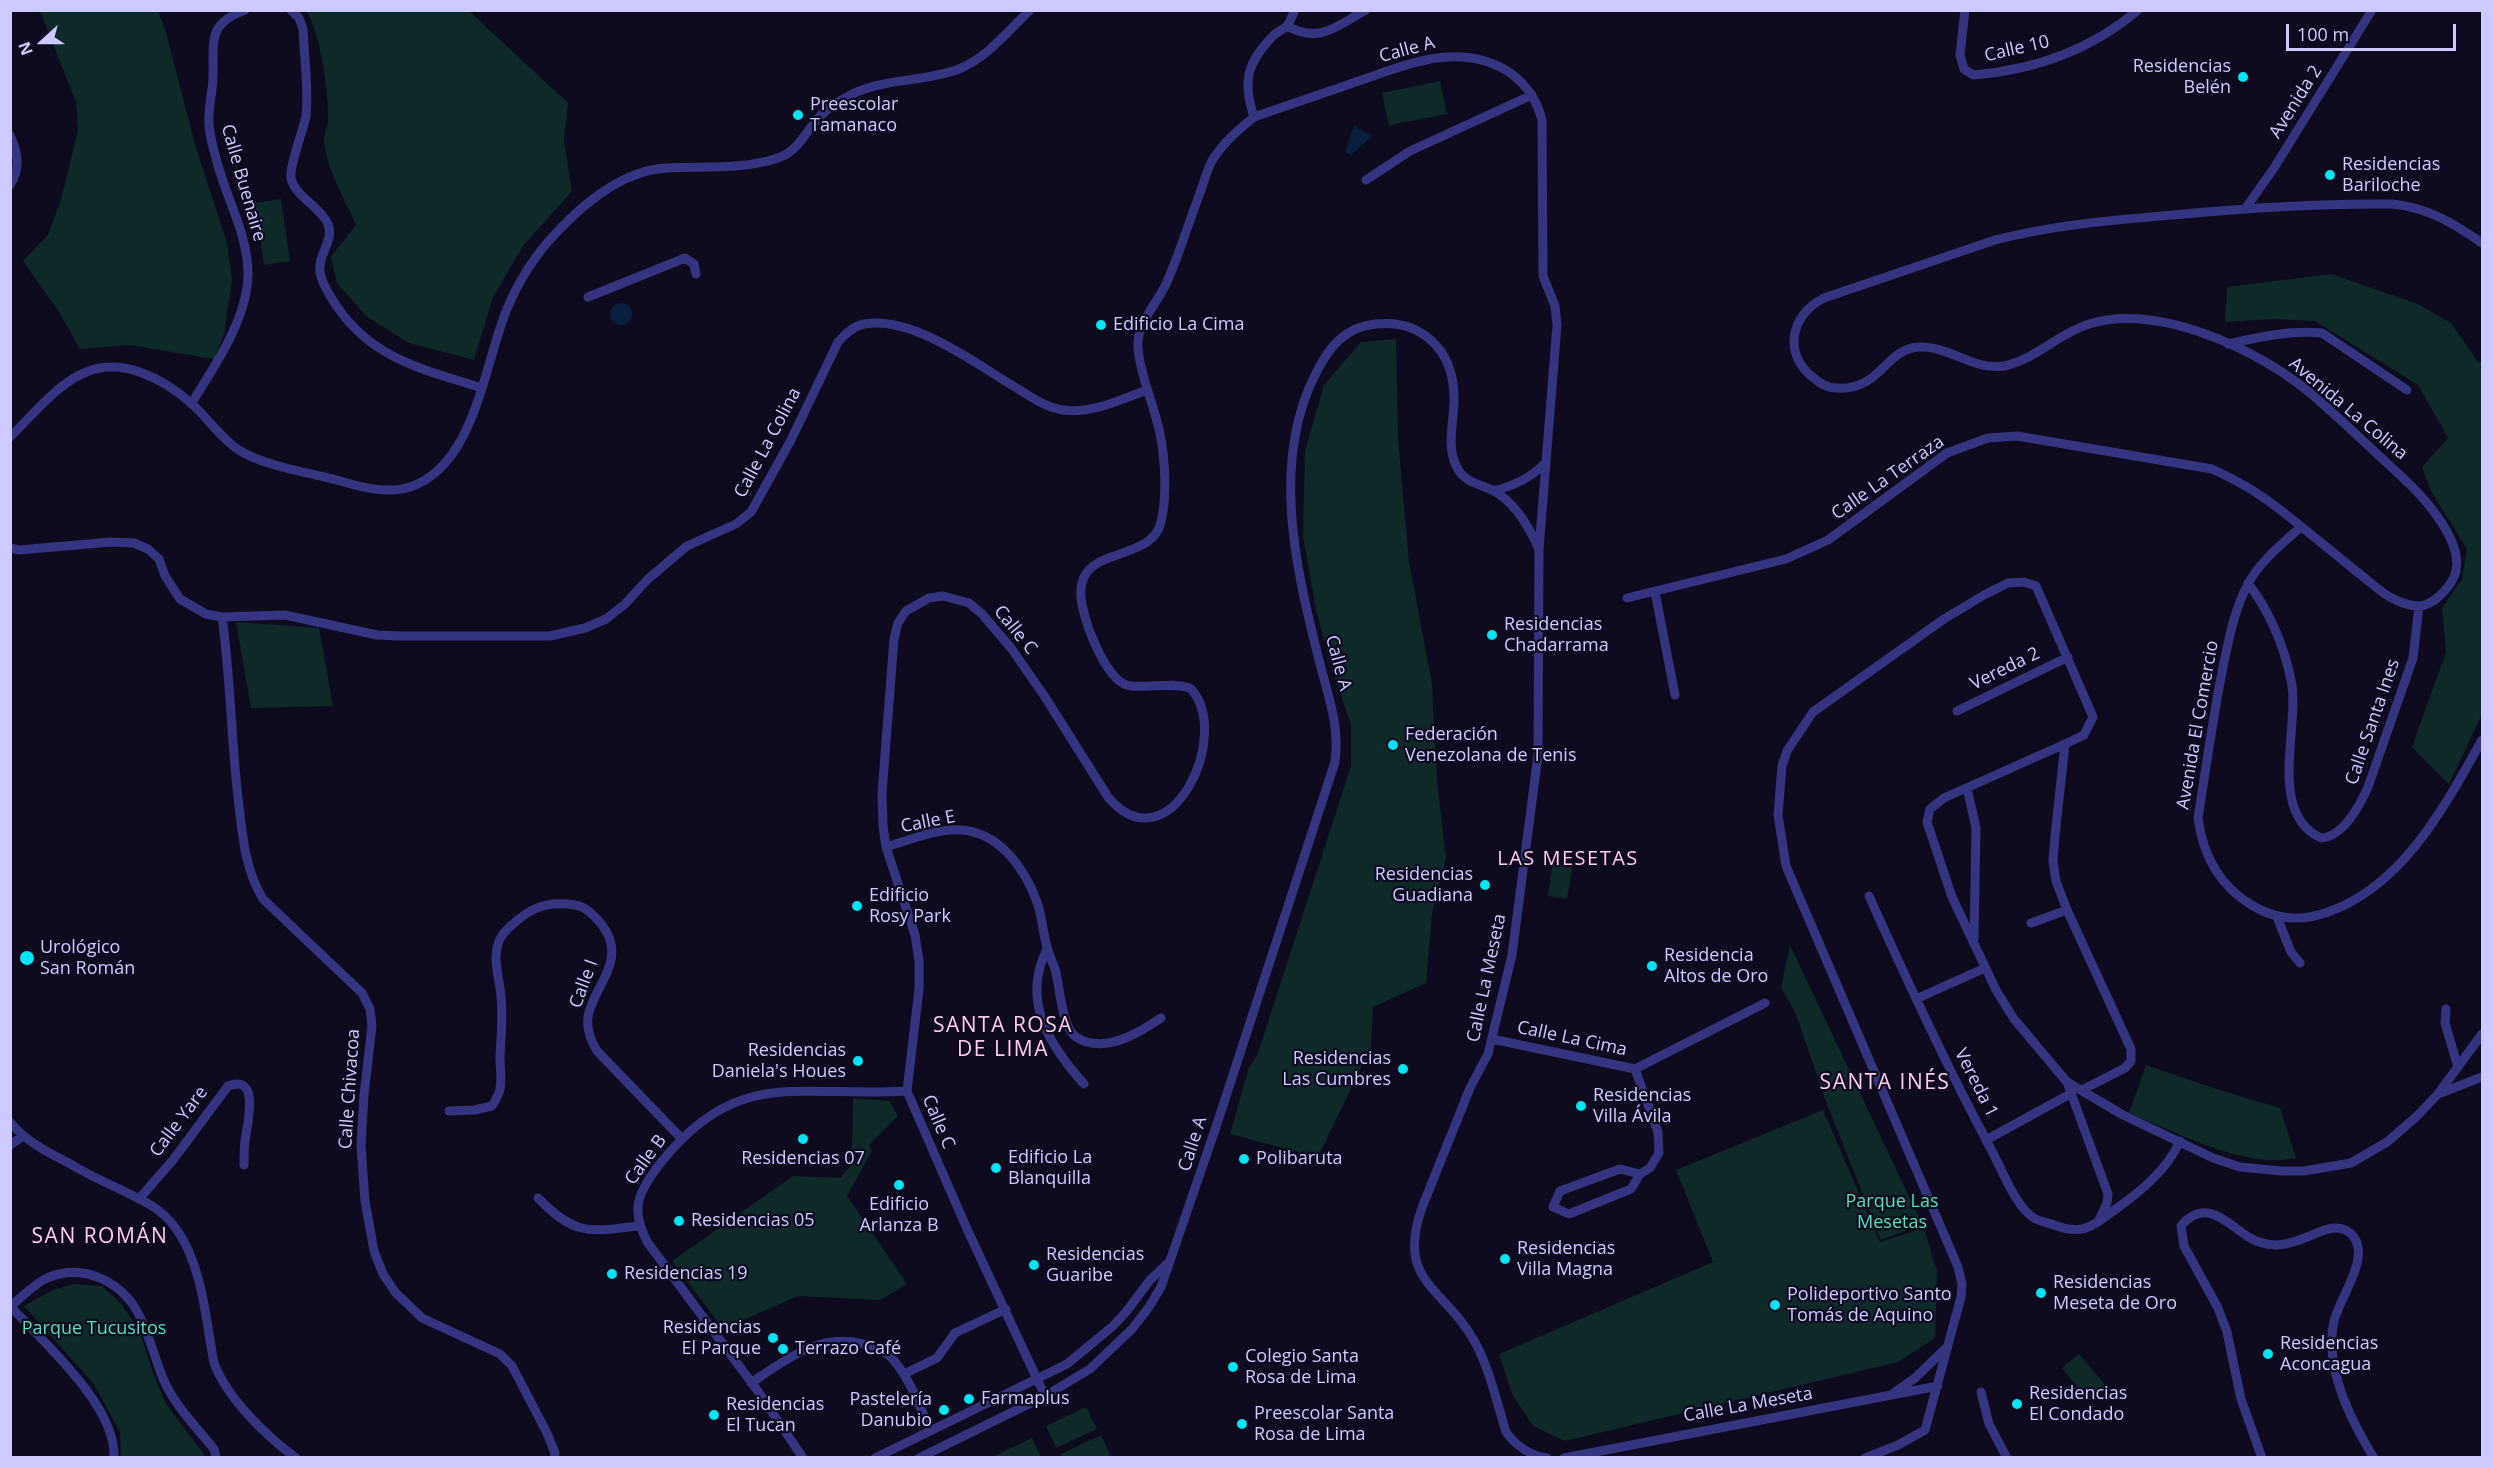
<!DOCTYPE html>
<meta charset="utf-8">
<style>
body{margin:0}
#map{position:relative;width:2493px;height:1468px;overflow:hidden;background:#0e0b1f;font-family:"Open Sans",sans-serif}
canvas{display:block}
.frame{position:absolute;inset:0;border:12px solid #cec9ff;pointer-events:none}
.north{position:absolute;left:12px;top:12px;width:60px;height:60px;-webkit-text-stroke:4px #0e0b1f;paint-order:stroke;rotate:249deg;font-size:16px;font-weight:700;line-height:24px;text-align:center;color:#cec9ff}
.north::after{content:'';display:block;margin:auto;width:21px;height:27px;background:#cec9ff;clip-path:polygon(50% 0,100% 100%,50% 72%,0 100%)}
.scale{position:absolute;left:2286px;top:24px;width:170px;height:27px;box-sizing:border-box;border:3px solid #cec9ff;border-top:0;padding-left:8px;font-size:18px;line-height:21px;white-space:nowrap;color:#cec9ff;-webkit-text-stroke:4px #0e0b1f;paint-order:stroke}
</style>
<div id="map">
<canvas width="2493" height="1468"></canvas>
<div class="frame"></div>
<div class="north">N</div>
<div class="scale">100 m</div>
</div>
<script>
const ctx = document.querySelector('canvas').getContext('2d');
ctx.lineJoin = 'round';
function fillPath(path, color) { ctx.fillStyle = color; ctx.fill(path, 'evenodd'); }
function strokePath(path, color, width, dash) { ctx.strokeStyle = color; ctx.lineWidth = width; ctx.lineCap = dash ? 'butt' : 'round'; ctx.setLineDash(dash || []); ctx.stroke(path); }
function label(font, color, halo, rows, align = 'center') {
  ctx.font = font + ' "Open Sans",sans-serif'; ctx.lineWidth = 4.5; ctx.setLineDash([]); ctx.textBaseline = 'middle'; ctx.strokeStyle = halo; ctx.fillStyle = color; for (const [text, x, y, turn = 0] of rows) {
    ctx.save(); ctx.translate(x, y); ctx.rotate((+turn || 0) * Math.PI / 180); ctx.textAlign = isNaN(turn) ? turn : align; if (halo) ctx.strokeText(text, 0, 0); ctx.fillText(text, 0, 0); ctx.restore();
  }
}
const green = new Path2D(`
 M40,11H158L165,29L196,148L227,243L232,280L224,334L214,359L129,345L80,349L59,312L23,261L48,235L62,196L78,130L76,102Z
 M307,11H469L568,103L564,140L572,191L523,246L493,297L474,360L409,343L366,316L337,283L331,257L356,225C344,198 328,172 324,143C323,135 328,128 328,120C329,91 320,35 307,11Z
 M1440,81L1447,114L1389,125L1382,93Z
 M281,199L290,261L264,265L255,203Z
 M2331,274L2418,304L2451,323L2478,362H2482V714L2449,784L2412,747L2446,652L2442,608L2462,579L2467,549L2431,491L2422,467L2448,438L2418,385L2315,321L2274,319L2225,322L2227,287Z
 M1396,339L1398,439L1409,561L1432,684L1437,780L1446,859L1432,913L1426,983L1373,1007L1371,1047L1318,1157L1230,1134L1249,1067L1257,1056L1351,766V725L1332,669L1316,610L1303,536L1305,451L1324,385L1361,342Z
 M236,622L319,628L333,706L251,708Z
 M1553,861L1573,864L1567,899L1548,896Z
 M1790,945L1922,1224L1881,1240L1825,1099L1796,1014L1781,987Z
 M2146,1065L2216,1089L2280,1108L2296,1158C2246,1170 2176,1132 2129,1113Z
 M853,1098L889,1101L898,1116L869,1145L872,1151L847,1196L907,1284L880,1300L798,1296L723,1329L672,1261L793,1176L840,1178L862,1152L852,1151Z
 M1823,1110L1880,1242L1924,1228L1937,1271L1935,1338L1898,1362L1565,1441L1533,1426L1512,1394L1499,1354L1713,1262L1676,1170Z
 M73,1284L102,1286L123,1306L139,1330L153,1373L166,1404L206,1457H121L120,1432L94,1384L24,1306L53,1290Z
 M2079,1354L2106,1386L2089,1401L2062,1368Z
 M1086,1407L1097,1429L1056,1448L1046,1426Z
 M1101,1435L1111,1457H1062L1061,1454Z
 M1032,1438L1041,1457H992Z`);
const water = new Path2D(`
 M1354,126L1372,136L1351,155L1345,152Z
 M610 314a11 11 0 1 1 22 0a11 11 0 1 1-22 0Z`);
const street = new Path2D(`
 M291,10L299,18L303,29C304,57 309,88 306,116C303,131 289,167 291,178C295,197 320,206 328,224C335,240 317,255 320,272C322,284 331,298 338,308C374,360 426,370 482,388
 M1965,10L1960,55L1964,69L1973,75C2034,70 2091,50 2138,10
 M1287,26C1320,44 1336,26 1366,10
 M1254,117C1242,81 1247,62 1274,35C1277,32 1282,30 1286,27C1290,23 1292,16 1295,10
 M10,135C18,153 21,168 10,185
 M1366,180L1410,151L1532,95
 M2245,209L2274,168L2372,10
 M588,297L685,258L694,264L696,274
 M2228,344C2259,337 2290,330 2322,333L2407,390
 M191,404C214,367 247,320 248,275C248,234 227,200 217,162C213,148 208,131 209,117C209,103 213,90 213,76C214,41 207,24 245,10
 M10,437C32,416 56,385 84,373C122,356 164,379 192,404C208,418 221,439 239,450C259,464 308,473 333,479C358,486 385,495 410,487C475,466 484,364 507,309C519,280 535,255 556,233C585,202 623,170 667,168C704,166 742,170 778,158C799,151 805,132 819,117C826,110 836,103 845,98C881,77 922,83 959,69C988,57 1008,31 1030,10
 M1493,491C1514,486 1531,478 1545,463
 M2301,527C2282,544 2260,561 2248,584C2234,610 2229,639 2223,667C2213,717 2206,768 2198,818C2203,856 2219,886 2253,906C2277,920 2301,922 2328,912C2403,886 2445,806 2482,740
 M10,548L19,550L111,542L134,543L148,549L159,559L165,576L180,599L206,614L222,617L285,615L377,635L400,636H550L585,628L606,619L625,604L648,579L687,546L736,524L751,512L791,440L838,342C845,334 853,326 864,324C911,316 971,360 1010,384C1027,394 1043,407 1063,410C1092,414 1120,400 1147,390
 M2248,583C2269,611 2284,646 2291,680C2301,725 2266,813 2321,838C2343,837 2360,805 2368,787L2413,658L2419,606
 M1655,592L1675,695
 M1627,598L1786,559L1828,540L1947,453L1988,438L2017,436L2212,469C2237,480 2262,495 2283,512C2308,532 2333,552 2357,572C2368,580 2379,591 2390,597C2398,602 2410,606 2419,606C2434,605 2448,589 2454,577C2468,545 2424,497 2402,477C2371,449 2341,419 2309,392C2257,349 2158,303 2089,324C2059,333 2035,360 2004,366C1973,371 1949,345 1918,347C1884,350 1881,391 1836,388C1828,388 1821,384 1815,379C1782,355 1790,315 1824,298L1995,240C2053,225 2113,220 2172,215C2246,208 2319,203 2393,204C2429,208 2453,223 2482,243
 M222,617C231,680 231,743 239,806C243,839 245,869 263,899L362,993L370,1009L372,1026L364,1095L361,1146L365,1201L374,1251L383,1274L395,1292L422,1318L500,1354L512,1366L547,1433L555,1453L554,1458
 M1957,711L2068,657
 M2065,744L1944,798L1930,809L1927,822L1952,897L1996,990L2014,1019L2067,1082L2123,1115L2213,1158L2240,1167L2281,1171H2304L2351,1163L2387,1142L2416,1117L2438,1094L2482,1034
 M1967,788L1976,828L1974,939
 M886,847C910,840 937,828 962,830C1000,833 1025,869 1037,902C1042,916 1043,933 1047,947C1050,958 1055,966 1057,977C1060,993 1063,1028 1076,1037C1103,1055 1139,1033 1161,1018
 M1869,896C1908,983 1948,1069 1993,1153C2003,1172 2016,1207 2034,1218C2038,1221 2045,1222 2051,1224C2082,1236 2090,1228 2116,1209C2141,1191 2167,1170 2180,1141
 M2277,917L2291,952L2300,963
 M2031,923L2067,910
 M1047,949C1021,1001 1049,1045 1084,1084
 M1916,999L1985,968
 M2446,1009L2445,1023L2458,1067
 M1492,1039L1635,1069
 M1635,1069L1658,1132L1659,1153L1650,1168L1640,1174L1631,1189L1569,1214L1553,1207L1560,1191L1620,1169L1640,1174
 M1635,1069L1765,1003
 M2067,1082L2108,1194L2107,1203L2099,1220
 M2438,1094L2482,1077
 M449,1111L474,1110L492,1106C495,1101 499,1095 500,1089C502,1079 500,1067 500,1057C501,1037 503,1017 501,997C500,979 491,957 500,939C505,929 515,922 523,916C539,904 555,902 575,905C584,906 591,913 597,919C630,955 599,979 589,1012C585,1026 590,1039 597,1051L682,1139
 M10,1122C28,1144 50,1153 74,1166C99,1181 127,1191 152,1206C201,1236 204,1312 214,1363C227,1398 266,1436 296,1458
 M1986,1140L2072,1093
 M10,1145L22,1137
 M538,1198C575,1236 589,1232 638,1226
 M139,1199L173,1160L228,1086C261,1073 247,1125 245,1141C244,1149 244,1157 244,1165
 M10,1306C43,1342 117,1406 114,1458
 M11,1306C22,1297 34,1284 47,1278C85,1262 125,1283 141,1319C151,1340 156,1363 165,1383C177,1408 197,1428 214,1449L216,1458
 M904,1374L937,1358L955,1333L1006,1309
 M751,1383C785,1360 820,1332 864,1344C875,1347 888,1352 895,1362C911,1381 920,1408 931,1431
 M1895,1392L1915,1378L1946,1348
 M1981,1392L1989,1424L2007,1458
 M1045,1396L967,1229L907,1091L919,989V961L915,935L886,847L883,826L882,793L894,639L898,623L906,611L929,598L943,596L969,603L982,614L1011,648L1045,697L1108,797C1170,870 1234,733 1190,688C1171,682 1151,688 1131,686C1107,684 1086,626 1082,604C1070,542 1151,566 1161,522C1168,493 1165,447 1156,418C1150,395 1140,373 1138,348C1136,325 1155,306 1165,286C1179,256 1188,224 1200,193C1204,182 1207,169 1213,159C1224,142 1238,130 1254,117C1286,106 1318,95 1350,84C1402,67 1457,39 1509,72C1526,84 1537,100 1542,120L1543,276L1555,306L1557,325L1539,549L1538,755L1512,955L1488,1054L1470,1088L1423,1205C1394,1283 1445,1286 1476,1344C1490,1371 1497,1403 1506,1432C1516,1446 1529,1455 1547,1458
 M803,1458L760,1394L648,1243C630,1210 637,1194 659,1165C737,1065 799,1098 907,1091
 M875,1458L1067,1364L1113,1326L1126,1312L1150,1280L1168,1263
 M919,1458L1045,1396L1090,1369L1132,1329L1149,1307L1161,1287L1215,1130L1335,762C1340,722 1327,694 1318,656C1295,565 1271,460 1316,373C1329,347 1345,327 1375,324C1422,319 1453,350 1454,396C1455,422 1444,447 1459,471C1468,484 1481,484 1494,491C1514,502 1529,527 1538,547
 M1564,1458L1938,1386
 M1865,1458L1898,1445L1925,1430L1961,1297L1962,1284L1958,1267L1786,866L1778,815L1782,766L1787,751L1813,712L1944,619L1984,595L2008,583L2024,582L2036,586L2093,717L2084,735L2065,744L2055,836L2053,861L2056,881L2067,910L2131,1049V1061L2125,1068L2082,1090
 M2262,1458L2241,1399L2227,1332L2218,1308L2184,1246L2181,1226C2204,1198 2225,1221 2247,1236C2291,1265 2326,1212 2350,1233C2374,1254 2340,1296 2334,1321C2324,1367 2350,1419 2374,1458`);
const markers = [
 [2243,77,6,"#00e5f4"],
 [798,115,6,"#00e5f4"],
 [2330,175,6,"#00e5f4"],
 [1101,325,6,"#00e5f4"],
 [1492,635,6,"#00e5f4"],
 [1393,745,6,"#00e5f4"],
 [1485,885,6,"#00e5f4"],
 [857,906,6,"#00e5f4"],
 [27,958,8,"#00e5f4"],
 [1652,966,6,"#00e5f4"],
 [858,1061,6,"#00e5f4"],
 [1403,1069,6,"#00e5f4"],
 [1581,1106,6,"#00e5f4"],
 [803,1139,6,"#00e5f4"],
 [1244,1159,6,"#00e5f4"],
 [996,1168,6,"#00e5f4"],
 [899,1185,6,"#00e5f4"],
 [679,1221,6,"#00e5f4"],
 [1505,1259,6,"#00e5f4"],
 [1034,1265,6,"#00e5f4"],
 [612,1274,6,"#00e5f4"],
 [2041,1293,6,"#00e5f4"],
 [1775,1305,6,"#00e5f4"],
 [773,1338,6,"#00e5f4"],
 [783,1349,6,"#00e5f4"],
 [2268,1354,6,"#00e5f4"],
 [1233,1367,6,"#00e5f4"],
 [969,1399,6,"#00e5f4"],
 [2017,1404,6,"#00e5f4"],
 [944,1410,6,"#00e5f4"],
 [714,1415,6,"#00e5f4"],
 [1242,1424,6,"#00e5f4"]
];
const streetNames = [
 ["Calle 10",2017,49,-13],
 ["Calle A",1407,50,-15],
 ["Avenida 2",2296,102,-58],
 ["Calle Buenaire",243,183,74],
 ["Avenida La Colina",2348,409,40],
 ["Calle La Colina",768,443,-62],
 ["Calle La Terraza",1888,478,-35],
 ["Calle C",1015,630,51],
 ["Calle A",1338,663,75],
 ["Vereda 2",2005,669,-26],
 ["Calle Santa Ines",2373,722,-71],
 ["Avenida El Comercio",2198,725,-80],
 ["Calle E",928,822,-11],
 ["Calle La Meseta",1487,978,-78],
 ["Calle I",584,984,-70],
 ["Calle La Cima",1572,1039,12],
 ["Vereda 1",1976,1083,63],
 ["Calle Chivacoa",350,1089,-86],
 ["Calle Yare",179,1122,-53],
 ["Calle C",938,1122,67],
 ["Calle A",1193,1144,-72],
 ["Calle B",646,1160,-54],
 ["Calle La Meseta",1748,1405,-10]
];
const poiNames = [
 ["Residencias",2231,67,"right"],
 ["Belén",2231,88,"right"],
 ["Preescolar",810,105],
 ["Tamanaco",810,126],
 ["Residencias",2342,165],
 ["Bariloche",2342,186],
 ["Edificio La Cima",1113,325],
 ["Residencias",1504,625],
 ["Chadarrama",1504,646],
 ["Federación",1405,735],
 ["Venezolana de Tenis",1405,756],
 ["Residencias",1473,875,"right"],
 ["Guadiana",1473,896,"right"],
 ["Edificio",869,896],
 ["Rosy Park",869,917],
 ["Urológico",40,948],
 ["San Román",40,969],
 ["Residencia",1664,956],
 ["Altos de Oro",1664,977],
 ["Residencias",846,1051,"right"],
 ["Daniela's Houes",846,1072,"right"],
 ["Residencias",1391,1059,"right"],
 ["Las Cumbres",1391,1080,"right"],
 ["Residencias",1593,1096],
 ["Villa Ávila",1593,1117],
 ["Edificio La",1008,1158],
 ["Blanquilla",1008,1179],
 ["Residencias 07",803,1159,"center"],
 ["Polibaruta",1256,1159],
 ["Edificio",899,1205,"center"],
 ["Arlanza B",899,1226,"center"],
 ["Residencias 05",691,1221],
 ["Residencias",1517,1249],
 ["Villa Magna",1517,1270],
 ["Residencias",1046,1255],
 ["Guaribe",1046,1276],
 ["Residencias 19",624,1274],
 ["Residencias",2053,1283],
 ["Meseta de Oro",2053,1304],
 ["Polideportivo Santo",1787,1295],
 ["Tomás de Aquino",1787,1316],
 ["Residencias",761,1328,"right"],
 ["El Parque",761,1349,"right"],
 ["Residencias",2280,1344],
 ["Aconcagua",2280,1365],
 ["Terrazo Café",795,1349],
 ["Colegio Santa",1245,1357],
 ["Rosa de Lima",1245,1378],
 ["Residencias",2029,1394],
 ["El Condado",2029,1415],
 ["Farmaplus",981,1399],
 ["Pastelería",932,1400,"right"],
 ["Danubio",932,1421,"right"],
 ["Residencias",726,1405],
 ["El Tucan",726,1426],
 ["Preescolar Santa",1254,1414],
 ["Rosa de Lima",1254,1435]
];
const parkNames = [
 ["Parque Las",1892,1202],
 ["Mesetas",1892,1223],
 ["Parque Tucusitos",94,1329]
];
const neighbourhoodNames = [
 ["LAS MESETAS",1568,859]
];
const quarterNames = [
 ["SANTA ROSA",1003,1026],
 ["DE LIMA",1003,1050],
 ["SANTA INÉS",1885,1083],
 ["SAN ROMÁN",100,1237]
];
fillPath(green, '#0e2927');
fillPath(water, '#091f40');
strokePath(street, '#353480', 9);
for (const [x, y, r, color] of markers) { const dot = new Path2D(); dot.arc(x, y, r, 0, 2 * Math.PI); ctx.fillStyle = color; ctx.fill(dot); strokePath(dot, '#0e0b1f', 2); }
label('18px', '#cec9ff', '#0e0b1f', streetNames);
label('18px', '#cec9ff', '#0e0b1f', poiNames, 'left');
label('18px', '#52e3b9', '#0e0b1f', parkNames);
ctx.letterSpacing = '1.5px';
label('20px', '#ffcbee', '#0e0b1f', neighbourhoodNames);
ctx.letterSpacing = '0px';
ctx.letterSpacing = '1.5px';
label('21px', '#ffcbee', '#0e0b1f', quarterNames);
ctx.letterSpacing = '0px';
</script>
